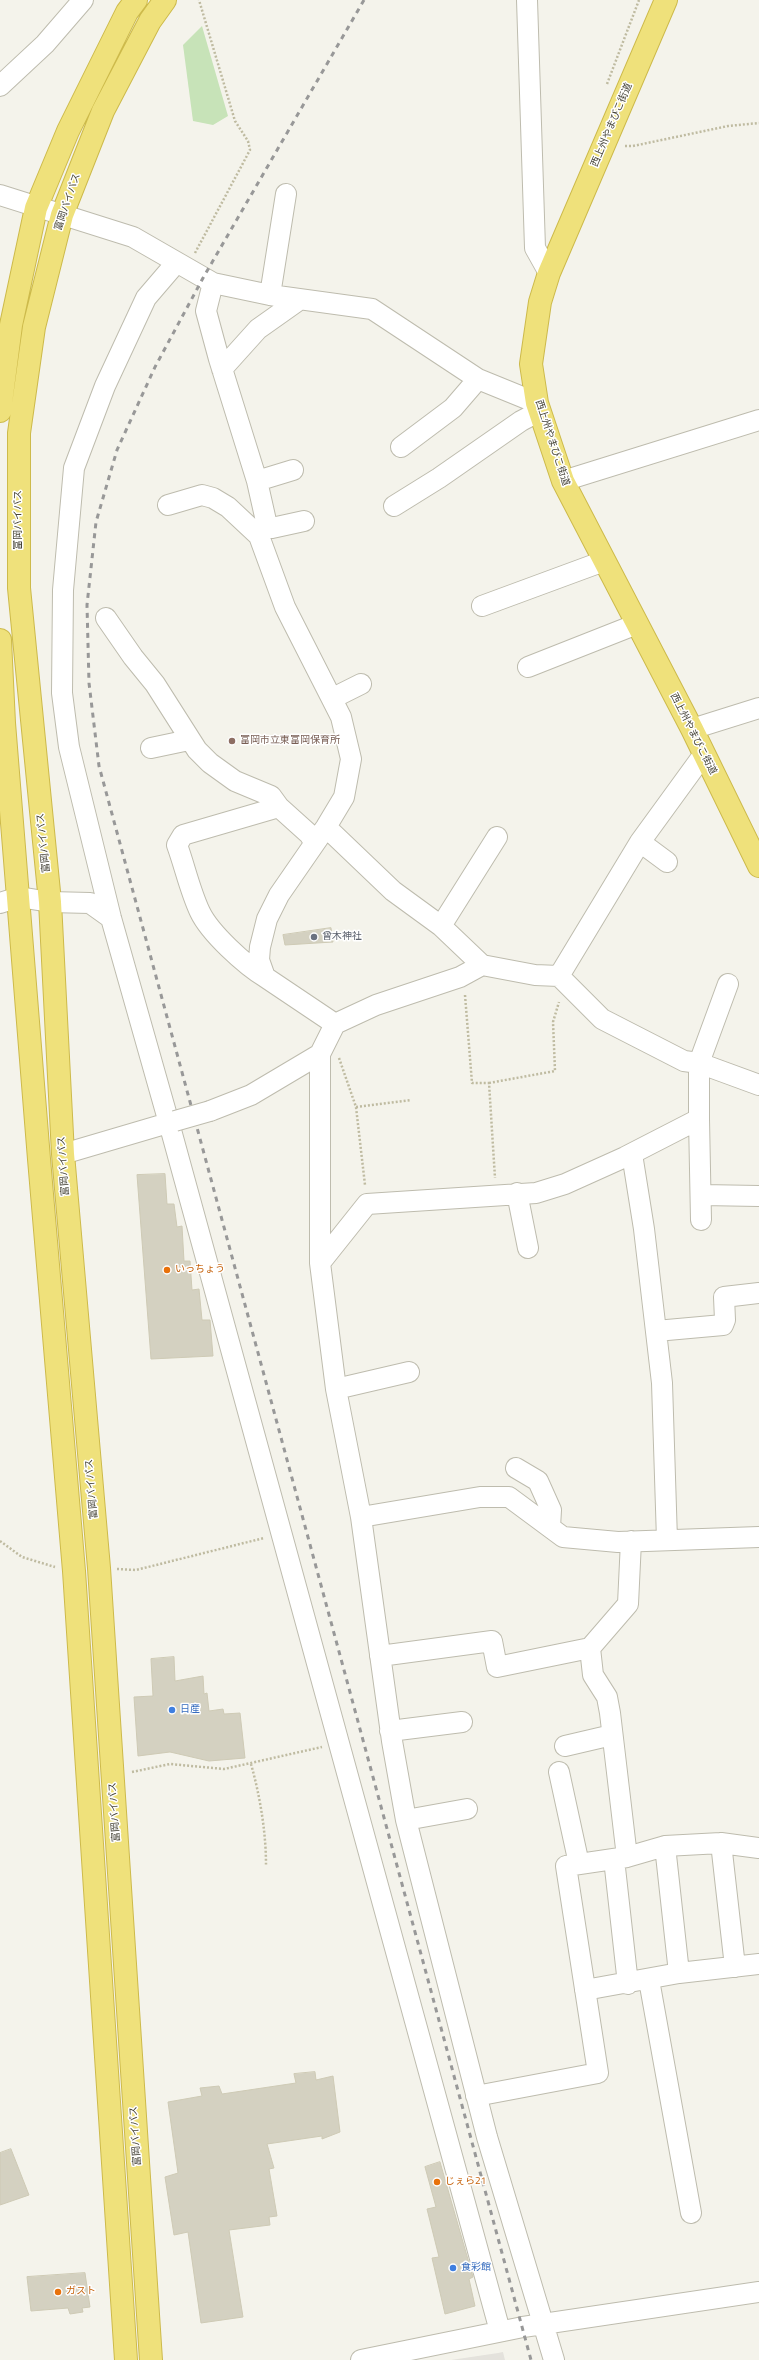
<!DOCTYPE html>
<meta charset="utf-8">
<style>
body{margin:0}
canvas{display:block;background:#f4f3eb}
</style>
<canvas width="759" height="2360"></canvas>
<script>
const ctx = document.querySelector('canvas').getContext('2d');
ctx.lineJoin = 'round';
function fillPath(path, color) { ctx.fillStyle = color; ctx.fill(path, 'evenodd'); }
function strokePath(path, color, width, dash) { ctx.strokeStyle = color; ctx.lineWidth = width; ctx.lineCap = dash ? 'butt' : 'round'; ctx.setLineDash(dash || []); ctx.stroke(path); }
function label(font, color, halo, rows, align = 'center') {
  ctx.font = font + ' "Titillium Web","Noto Sans JP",sans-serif'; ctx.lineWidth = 3; ctx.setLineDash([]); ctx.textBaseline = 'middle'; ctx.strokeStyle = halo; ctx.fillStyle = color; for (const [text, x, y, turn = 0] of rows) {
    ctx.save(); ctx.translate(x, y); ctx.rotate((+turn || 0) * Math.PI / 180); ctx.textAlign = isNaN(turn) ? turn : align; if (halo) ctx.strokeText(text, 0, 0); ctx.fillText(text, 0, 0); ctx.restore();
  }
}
const industrial = new Path2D(`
 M503,2352L505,2360H451L498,2353Z`);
const green = new Path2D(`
 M202,26L228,116L213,125L193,121L183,45Z`);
const building = new Path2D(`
 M331,928L333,942L285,945L283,935Z
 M165,1174L167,1204H174L177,1227L182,1226L184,1261H190L192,1290L199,1289L202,1320H210L213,1356L151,1359L137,1175Z
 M174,1657L175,1681L203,1676L204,1694L207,1693L209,1711L223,1709L224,1714L240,1713L245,1758L209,1761L170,1752L138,1756L134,1697L153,1696L151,1659Z
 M315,2072L316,2080L333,2076L340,2132L322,2139V2136L267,2144L274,2168L269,2169L277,2216L269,2217L270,2225L229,2230L243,2317L201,2323L188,2232L174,2235L165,2177L178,2173L168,2102L202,2096L200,2088L219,2086L222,2094L296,2083L294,2074Z
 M11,2149L29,2195L0,2205V2153Z
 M440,2162L473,2277L469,2279L475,2306L445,2314L432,2258L439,2257L427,2209L436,2207L425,2167Z
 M85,2273L90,2307L82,2308L83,2312L70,2314L68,2308L31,2311L27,2277Z`);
const path = new Path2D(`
 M607,84L639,0
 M625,146H633L728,126L759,123
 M195,253L250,150L248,141L235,121L199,0
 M465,995L472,1083H489L495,1178
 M339,1058L356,1107L365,1185
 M489,1083L555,1071L553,1022L559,1002
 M356,1107L411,1100
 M0,1541L22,1557L55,1567
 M117,1569L136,1570L264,1538
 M251,1764C260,1796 266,1832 266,1865
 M132,1772L170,1764L224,1769L322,1747`);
const minor = new Path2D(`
 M527,0L535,248L549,273
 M0,86L45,44L83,0
 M0,195L133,237L213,283L270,295L372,309L478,379L537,403
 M176,263L146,298L105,386L74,468L63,590L62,693L69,747L111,918L169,1123L500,2331
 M213,283L206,311L219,359L257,481L266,521L259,536
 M270,295L286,194
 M222,369L258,329L299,300
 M401,447L453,408L478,379
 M257,481L293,470
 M563,481L759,420
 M168,505L202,495L213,498L228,507L259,536L285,607L341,717L351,759L344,797L326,827L279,895L267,919L260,947L259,960L265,977L335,1024
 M394,506L439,478L521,421L540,411
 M263,526L272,528L304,521
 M482,606L604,561
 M106,618L133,657L155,684L197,750L210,763L235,781L271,796L279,807L309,834L314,842
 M528,667L637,624
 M333,698L361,684
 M692,729L759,708
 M151,748L189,740
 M326,827L393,891L441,926L482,965
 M640,842L667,862
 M0,903L19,897L50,902L90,903L111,918
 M441,926L497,837
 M559,976L640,842L704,754
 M265,977C245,965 210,933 200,912C190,891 185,867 177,845L183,835L279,807
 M210,1111L251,1095L320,1054
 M699,1119L701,1220
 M63,1154L175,1121
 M632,1154L644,1229L662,1383L667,1540
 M517,1193L528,1248
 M702,1195L759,1196
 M320,1263L367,1204L536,1193L565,1184L625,1157L699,1119V1063L728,984
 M656,1331L723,1325L725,1320L724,1297L759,1293
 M336,1389L409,1372
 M516,1468L538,1481L551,1510L550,1527
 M361,1517L480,1497H509L563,1537L618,1542L759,1537
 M590,1648L593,1675L607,1697L610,1713L627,1857
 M380,1656L492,1641L497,1667L590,1648L628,1604L631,1541
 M390,1731L462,1722
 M565,1746L612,1735
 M559,1772L579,1864
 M406,1820L467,1809
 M721,1843L735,1967
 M665,1846L679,1973
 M614,1859L628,1984
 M649,1980L691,2213
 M585,1990L679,1973L759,1964
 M476,2096L598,2073L566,1866L627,1857L665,1846L721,1843L759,1848
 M361,2360L523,2327L759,2292
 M554,2360L487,2137L406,1820L392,1741L361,1517L336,1389L320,1263V1054L335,1024L376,1005L460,977L482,965L535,975L559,976L602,1019L684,1061L699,1063L759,1085`);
const highway = new Path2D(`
 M666,0L549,273L540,302L531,364L537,403L563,481L692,729L759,866
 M0,411L11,325L36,208L68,131L127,12L136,0
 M0,640L4,723L39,1159L74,1571L126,2360
 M151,2360L99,1568L63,1154L50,902L19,588V433L34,327L62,215L103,111L150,21L165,0`);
const rail = new Path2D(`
 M364,0L203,278L155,367L117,450L96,522L87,605L89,683L99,766L531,2360`);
const minorBridge = new Path2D(`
 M175,1121L210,1111`);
const markers = [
 [232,741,4,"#8d6e63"],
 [314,937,4,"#6b7280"],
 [167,1270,4,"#e8710a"],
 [172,1710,4,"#3f7fe0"],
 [437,2182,4,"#e8710a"],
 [453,2268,4,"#3f7fe0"],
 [58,2292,4,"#e8710a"]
];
const streetNames = [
 ["西上州やまびこ街道",612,125,-67],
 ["富岡バイパス",68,202,-71],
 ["西上州やまびこ街道",552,443,72],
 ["富岡バイパス",19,520,-90],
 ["西上州やまびこ街道",693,734,63],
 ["富岡バイパス",44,843,-96],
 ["富岡バイパス",64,1166,-94],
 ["富岡バイパス",92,1489,-95],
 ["富岡バイパス",115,1812,-94],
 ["富岡バイパス",136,2136,-94]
];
const educationNames = [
 ["富岡市立東富岡保育所",240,741]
];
const worshipNames = [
 ["曾木神社",322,937]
];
const foodNames = [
 ["いっちょう",175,1270],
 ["じぇら21",445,2182],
 ["ガスト",66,2292]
];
const shopNames = [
 ["日産",180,1710],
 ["食彩館",461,2268]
];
fillPath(industrial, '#e4e2dc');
fillPath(green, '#c7e3b8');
fillPath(building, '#d4d1c1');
strokePath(building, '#cecab5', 1);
strokePath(minor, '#bebcae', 22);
strokePath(highway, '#cdba4b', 24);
strokePath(path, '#bfbba1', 2.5, [2, 2]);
strokePath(minor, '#fff', 20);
strokePath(highway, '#efe17b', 22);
strokePath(rail, '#989898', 3, [5, 5]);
strokePath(minorBridge, '#bebcae', 22, []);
strokePath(minorBridge, '#fff', 20);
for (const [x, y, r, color] of markers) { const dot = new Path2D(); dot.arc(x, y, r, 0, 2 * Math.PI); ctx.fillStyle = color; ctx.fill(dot); strokePath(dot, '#fff', 1.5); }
label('10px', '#474539', '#fff', streetNames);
label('10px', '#785e54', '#fff', educationNames, 'left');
label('10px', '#5b616d', '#fff', worshipNames, 'left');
label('10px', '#c56008', '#fff', foodNames, 'left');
label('10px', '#366cbe', '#fff', shopNames, 'left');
</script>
